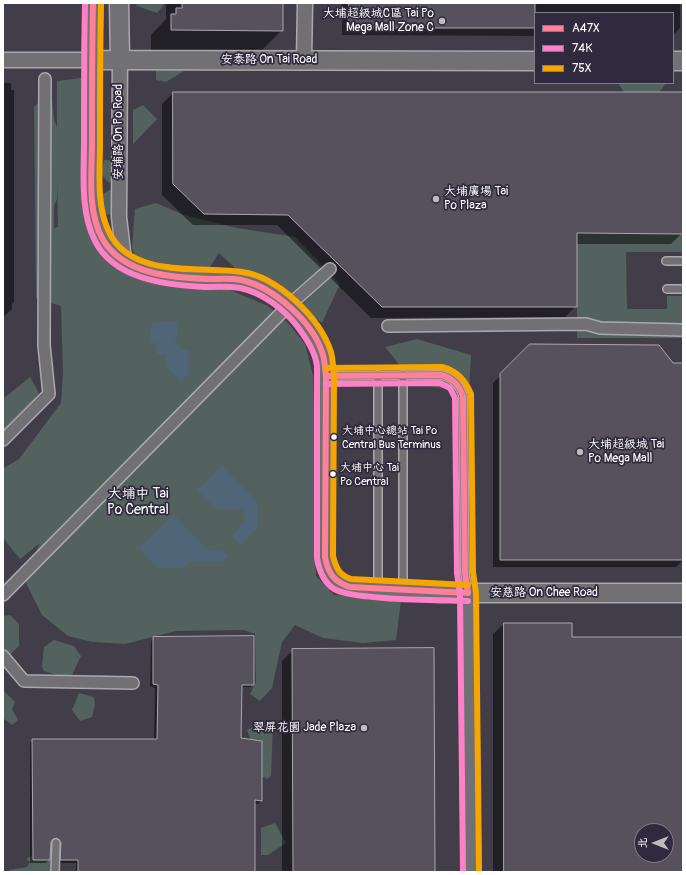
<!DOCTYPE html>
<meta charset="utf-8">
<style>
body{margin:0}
#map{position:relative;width:686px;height:875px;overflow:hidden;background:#413d49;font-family:Pangolin,"LXGW WenKai TC",sans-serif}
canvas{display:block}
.frame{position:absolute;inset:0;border:4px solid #fff;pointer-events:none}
.legend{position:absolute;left:534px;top:12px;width:140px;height:72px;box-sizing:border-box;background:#2f2a3d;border:1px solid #827f8b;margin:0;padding:5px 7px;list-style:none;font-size:12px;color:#fff}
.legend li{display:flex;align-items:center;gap:8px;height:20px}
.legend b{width:20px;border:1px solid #827f8b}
.north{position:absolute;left:634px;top:823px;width:40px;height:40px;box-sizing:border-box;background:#2f2a3d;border:1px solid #827f8b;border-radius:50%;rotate:270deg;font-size:11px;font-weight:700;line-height:16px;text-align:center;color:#fff}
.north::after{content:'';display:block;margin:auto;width:14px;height:18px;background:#bcbbbf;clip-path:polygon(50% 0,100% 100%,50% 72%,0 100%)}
</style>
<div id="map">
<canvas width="686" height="875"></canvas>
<div class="frame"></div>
<ul class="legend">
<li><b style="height:5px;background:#ff8098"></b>A47X</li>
<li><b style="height:5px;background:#ff80c5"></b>74K</li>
<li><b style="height:5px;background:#f7a600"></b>75X</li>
</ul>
<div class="north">北</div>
</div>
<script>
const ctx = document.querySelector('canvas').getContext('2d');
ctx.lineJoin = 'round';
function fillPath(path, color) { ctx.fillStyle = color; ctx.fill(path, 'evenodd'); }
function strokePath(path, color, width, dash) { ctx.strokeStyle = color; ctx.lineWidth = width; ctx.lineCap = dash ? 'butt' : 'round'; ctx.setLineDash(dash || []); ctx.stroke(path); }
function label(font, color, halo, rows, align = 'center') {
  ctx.font = font + ' Pangolin,"LXGW WenKai TC",sans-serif'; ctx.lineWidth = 3.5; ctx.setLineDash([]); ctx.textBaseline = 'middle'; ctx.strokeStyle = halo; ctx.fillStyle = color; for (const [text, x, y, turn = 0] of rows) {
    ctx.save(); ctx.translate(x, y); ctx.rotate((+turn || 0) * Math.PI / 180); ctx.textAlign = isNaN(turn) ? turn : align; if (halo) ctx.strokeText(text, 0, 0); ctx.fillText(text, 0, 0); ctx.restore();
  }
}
const green = new Path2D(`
 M136,3H163V6L157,13L137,6Z
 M156,65H184V71L166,82L156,80Z
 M81,78L82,116L89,120L90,221L100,248L127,270L208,275L224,268L230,290L268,306L288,323L305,344L313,375L316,473L315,505L320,521L315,536L316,576L334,595L351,596L359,590L366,593L367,600H401L396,640L363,643L323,638L295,625L282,642L272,688L260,701L250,694L256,682L255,634L244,630L176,631L125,644L93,642L68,636L42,615L24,579L40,543L20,559L3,538L4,468L19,459L61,403L63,373L61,306L36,298L34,107L51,90L54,119L57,128V81ZM57,178L58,227L54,228V206L57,199Z
 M618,83H666L653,101L630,102Z
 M143,105L157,119L133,144V110Z
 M104,160L117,161L116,176L109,183L101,174Z
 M115,187L122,204L112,215L104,214L101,195Z
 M156,203L184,215L237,228L295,237L340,284L322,323L263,277L235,268L219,253L208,270L171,264L137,263L132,247L135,209Z
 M577,234H683V252H626L627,309H667V296H683V338H577Z
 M417,339L471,355L469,393L414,383L385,347Z
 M30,377L39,393L19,419L3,435V399Z
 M10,615L19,624V646L3,661V616Z
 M54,640L74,646L81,656L72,675L61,676L44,671L42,667L44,647Z
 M3,690L15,702L12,709L18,720L12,725L3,718Z
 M79,693L94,697L95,705L92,717L80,721L72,710Z
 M263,722L273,725L271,776L267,779L254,772L252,743L247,730Z
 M275,823L286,843L268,855H261V828Z
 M38,852L50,857L59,858V872H10L9,870L27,867L30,862L26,859Z`);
const water = new Path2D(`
 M155,322H177V337L174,340L183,350L189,351V373L181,381L166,367V354H157V343H150L151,325Z
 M222,466L257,501V528L241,545L232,536L245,521L244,509H217L197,490Z
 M174,515L208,550H221L228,556L223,562H189L184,568H157L139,548Z`);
const shadow = new Path2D(`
 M166,3H282V30L262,50H151V35L166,19Z
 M342,3H680V28L673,36V13H535V36L342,35Z
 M3,83H11V90H14V302L12,304V309L3,317Z
 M173,93L682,233L671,244H576V306L565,317L371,318L277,225H193L162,195V104Z
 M531,345L672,364H683V560L676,567H493V383Z
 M504,624L571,638H683V872H493V634ZM642,831H666V855H642Z
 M154,638L253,684L250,687H240V738L261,801L258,804L254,803V872H76V863H58L56,842L52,841L50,842L49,860L46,863H30V743L33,740H154L155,688L150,686L151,641Z
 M293,650L434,872H282V661Z`);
const building = new Path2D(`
 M182,3H283V31L171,30V14H176V8H182Z
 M349,3H535V28H349Z
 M173,92H683V234L577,233V307H382L288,215L204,214L173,184Z
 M530,344L659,345L673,363H683V560H500V374Z
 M504,623H572V637H683V872H504ZM642,831H666V855H642Z
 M254,636V685H242L241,738L262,741V801L255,800V872H78V860H60L61,843L57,838L53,839L51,842L50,860H33L32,739H157L158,685L153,684V637Z
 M434,648L435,872H293L292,649Z`);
const service = new Path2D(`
 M666,261H683
 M667,289H683
 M403,375V590
 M326,376L441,375C454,378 459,385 463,396L465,573L468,593
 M378,588V375
 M55,872L56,843`);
const pedestrian = new Path2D(`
 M388,326L586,324L600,328L683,330
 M3,440L49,394L44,345L45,79
 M3,595L288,306L330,269
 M3,656L24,681L133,683`);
const minor = new Path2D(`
 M3,60H92C91,105 84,210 107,246C112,255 127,263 136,267C168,281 206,278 241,280C277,290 310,319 323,354C325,361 325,369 326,376L325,557C328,573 333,583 350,587L468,593
 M304,60L305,3
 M120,61L119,217L124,260`);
const tertiary = new Path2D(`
 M93,3L92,60L535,61
 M119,3L120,61
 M673,61H683
 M471,872L468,593H683`);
const bus1 = new Path2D(`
 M93,3C92,49 92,96 92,142C92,173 87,210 102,238C122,275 174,278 211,279C221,279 232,278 241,280C274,287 314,323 323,355C325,362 325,369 326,376L325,557C328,573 334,582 350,587L468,593
 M326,376L441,375C453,378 459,385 463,396L465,573L468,593`);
const bus2 = new Path2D(`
 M85,3C84,49 84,96 84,142C84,174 80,211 95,241C114,279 165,285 204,287C215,287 228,286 240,288C261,292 284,309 297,326C306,338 315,351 317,366V558C319,570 323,582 334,589C351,600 442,600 468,601
 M326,384L440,383L450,388L455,398L457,573L460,594L463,872`);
const bus3 = new Path2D(`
 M101,3C100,50 100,96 100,143C100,171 96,206 109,232C131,279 201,266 242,272C278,277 320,318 331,352C333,360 333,368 334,376L333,556C336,568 339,575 351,579L468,585
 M326,368L442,367C457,371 465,380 471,394L473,572L476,593L479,872`);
const markers = [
 [442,21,4,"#bcbbbf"],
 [436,199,4,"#bcbbbf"],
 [334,437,3.5,"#fff"],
 [580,452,4,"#bcbbbf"],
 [333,474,3.5,"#fff"],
 [364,728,4,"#bcbbbf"]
];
const busNames = [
 ["大埔中心總站 Tai Po",342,431],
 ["Central Bus Terminus",342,445],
 ["大埔中心 Tai",340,468],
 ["Po Central",340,482]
];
const poiNames = [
 ["大埔超級城C區 Tai Po",434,14],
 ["Mega Mall Zone C",434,28],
 ["大埔廣場 Tai",444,192,"left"],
 ["Po Plaza",444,206,"left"],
 ["大埔超級城 Tai",588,445,"left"],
 ["Po Mega Mall",588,459,"left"],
 ["翠屏花園 Jade Plaza",356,728]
];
const streetNames = [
 ["安泰路 On Tai Road",269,60],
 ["安埔路 On Po Road",119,132,-90],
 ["安慈路 On Chee Road",544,593]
];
const quarterNames = [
 ["大埔中 Tai",138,494],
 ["Po Central",138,510]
];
fillPath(green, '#53625e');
fillPath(water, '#516579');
fillPath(shadow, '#0007');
fillPath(building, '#56515c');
strokePath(building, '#aaa8ad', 1);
strokePath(service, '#aaa8ad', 10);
strokePath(pedestrian, '#aaa8ad', 14);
strokePath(minor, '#aaa8ad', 17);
strokePath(tertiary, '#aaa8ad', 21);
strokePath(service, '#717075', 7);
strokePath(pedestrian, '#717075', 11);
strokePath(minor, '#717075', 14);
strokePath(tertiary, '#717075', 18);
strokePath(bus1, '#ff8098', 6);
strokePath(bus2, '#ff80c5', 6);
strokePath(bus3, '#f7a600', 6);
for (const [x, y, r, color] of markers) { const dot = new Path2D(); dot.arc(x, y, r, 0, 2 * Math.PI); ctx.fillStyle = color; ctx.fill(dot); strokePath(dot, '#2f2a3d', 1.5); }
label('11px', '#fff', '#2f2a3d', busNames, 'left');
label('12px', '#fff', '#2f2a3d', poiNames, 'right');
label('12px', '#fff', '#2f2a3d', streetNames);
label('14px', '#fff', '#2f2a3d', quarterNames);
</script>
